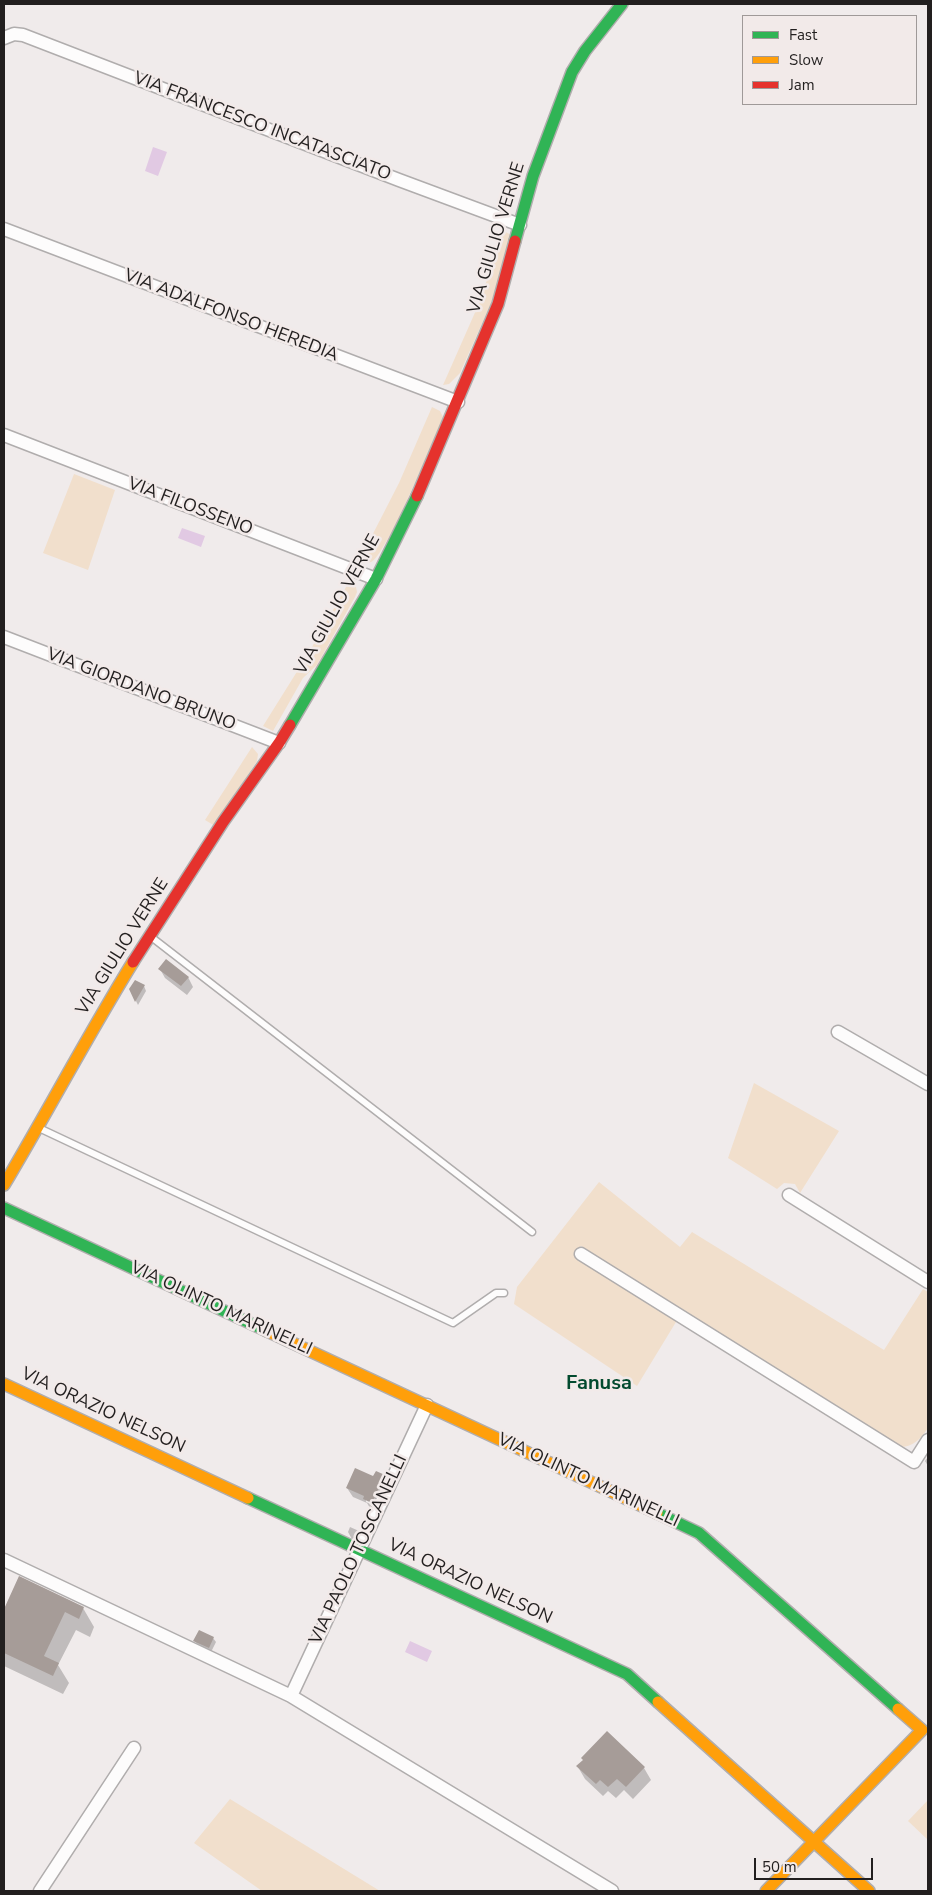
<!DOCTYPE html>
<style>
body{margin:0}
#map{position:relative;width:932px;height:1895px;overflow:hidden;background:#f0ebeb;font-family:"Nunito Sans",sans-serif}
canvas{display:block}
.frame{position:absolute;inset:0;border:5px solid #221f1f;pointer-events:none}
.legend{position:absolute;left:742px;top:15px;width:175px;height:90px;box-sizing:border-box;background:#f2eae9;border:1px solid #9f9998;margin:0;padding:6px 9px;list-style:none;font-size:15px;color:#221f1f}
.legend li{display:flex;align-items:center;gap:10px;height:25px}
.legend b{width:25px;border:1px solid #9f9998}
.scale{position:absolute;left:754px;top:1858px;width:119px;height:22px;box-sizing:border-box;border:2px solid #221f1f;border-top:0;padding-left:6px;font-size:15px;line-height:18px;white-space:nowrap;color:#221f1f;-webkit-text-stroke:4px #f2eae9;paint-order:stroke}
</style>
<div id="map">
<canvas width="932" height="1895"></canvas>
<div class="frame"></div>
<ul class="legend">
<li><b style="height:6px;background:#30b455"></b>Fast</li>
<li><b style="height:6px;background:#ff9f0a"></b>Slow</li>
<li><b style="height:6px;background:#e5322d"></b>Jam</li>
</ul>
<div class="scale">50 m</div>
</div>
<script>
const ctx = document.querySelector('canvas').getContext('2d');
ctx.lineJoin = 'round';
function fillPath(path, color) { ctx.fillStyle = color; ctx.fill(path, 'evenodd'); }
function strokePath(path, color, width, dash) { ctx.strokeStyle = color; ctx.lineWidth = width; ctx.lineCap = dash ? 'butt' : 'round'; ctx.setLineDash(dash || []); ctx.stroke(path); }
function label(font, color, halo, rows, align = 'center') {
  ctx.font = font + ' "Nunito Sans",sans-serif'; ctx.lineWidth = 5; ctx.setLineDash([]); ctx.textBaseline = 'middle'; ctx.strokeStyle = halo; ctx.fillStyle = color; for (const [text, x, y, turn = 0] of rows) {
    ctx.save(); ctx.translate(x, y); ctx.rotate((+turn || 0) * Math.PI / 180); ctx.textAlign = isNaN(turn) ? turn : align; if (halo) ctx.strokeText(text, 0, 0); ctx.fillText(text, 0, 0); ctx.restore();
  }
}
const green = new Path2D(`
 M504,231L511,235L492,301L460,373L449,384L443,385L477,308Z
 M432,407L440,411L443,417C435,437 385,558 371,562C367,563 363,561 360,559L399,483Z
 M74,474L115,490L88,570L43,553Z
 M350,580L355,582L357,592L355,597L317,665L303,678L273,731L263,726L308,654Z
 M252,747L258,754L257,761L215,826L205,820Z
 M754,1083L839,1131L800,1193L795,1184L784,1183L777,1189L728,1158Z
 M599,1182L680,1247L692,1232L884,1350L923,1289L928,1292V1428C920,1440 912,1448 897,1447L581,1246L575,1254L675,1318L676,1322L637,1386L514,1304L517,1287Z
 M230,1799L380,1891H262L194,1843Z
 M928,1800V1840L908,1821Z`);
const water = new Path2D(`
 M153,147L167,152L158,176L145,171Z
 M182,528L205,536L201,547L178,538Z
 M410,1641L432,1651L427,1662L405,1652Z`);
const shadow = new Path2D(`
 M160,969L188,977L193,987L187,995L165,978Z
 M144,986L146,991L138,1005L130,989Z
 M928,1457V1466L925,1461Z
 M384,1476L390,1486L377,1512L370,1508L367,1503L353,1497L347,1488L374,1478ZM366,1499L378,1505L377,1507L366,1502Z
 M350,1527L359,1531L364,1541H353L348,1532Z
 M20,1578L83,1608L94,1627L90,1637L76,1630L58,1665L69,1683L63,1694L4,1666V1612Z
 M213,1638L216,1642L211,1652L197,1645L195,1641Z
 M578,1767L644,1768L651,1780L633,1799L624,1790L616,1798L608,1791L603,1796L585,1779Z`);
const building = new Path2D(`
 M166,959L189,977L181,986L158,969Z
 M135,980L145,985L135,1002L129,989Z
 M355,1468L373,1476L376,1471L385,1475L372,1503L363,1499L364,1496L346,1488Z
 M19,1576L84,1607L79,1619L65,1612L44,1656L59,1663L53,1676L4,1653V1609Z
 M199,1630L214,1637L209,1648L193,1641Z
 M607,1731L645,1767L626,1787L617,1779L608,1787L600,1780L596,1784L576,1766L583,1760L581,1758Z`);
const lane = new Path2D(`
 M150,936L532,1232
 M39,1128L453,1323L496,1293H504`);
const street = new Path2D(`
 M4,38L14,34L23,35L399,180L520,225
 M4,229L458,402
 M4,435L376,579
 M4,637L279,743
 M838,1032L928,1084
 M789,1195L928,1282
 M581,1254L914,1462L928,1440
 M4,1560L291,1696L612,1891
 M291,1696L427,1405
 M40,1891L134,1748`);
const fast = new Path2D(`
 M515,241L533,176L572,72L585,51L622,4
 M290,725L376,579L417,496
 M4,1208L267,1331
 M248,1498L627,1674L658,1702
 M657,1513L699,1533L898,1709`);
const slow = new Path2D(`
 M4,1185C48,1111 88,1035 133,962
 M267,1331L657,1513
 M4,1384L248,1498
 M658,1702L869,1891
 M766,1891L922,1730L898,1709`);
const jam = new Path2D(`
 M417,496L498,304L515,241
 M133,962L223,822L279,743L290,725`);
const streetNames = [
 ["VIA FRANCESCO INCATASCIATO",262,127,21],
 ["VIA GIULIO VERNE",497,238,-73],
 ["VIA ADALFONSO HEREDIA",231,316,21],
 ["VIA FILOSSENO",190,507,21],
 ["VIA GIULIO VERNE",338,605,-61],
 ["VIA GIORDANO BRUNO",141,690,21],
 ["VIA GIULIO VERNE",123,947,-58],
 ["VIA OLINTO MARINELLI",221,1309,25],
 ["VIA ORAZIO NELSON",103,1411,25],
 ["VIA OLINTO MARINELLI",588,1481,25],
 ["VIA PAOLO TOSCANELLI",359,1550,-65],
 ["VIA ORAZIO NELSON",470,1582,25]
];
const quarterNames = [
 ["Fanusa",599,1384]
];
fillPath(green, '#f1dfcc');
fillPath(water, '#e1c9e3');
fillPath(shadow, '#0003');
fillPath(building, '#a69c98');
strokePath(lane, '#b0adad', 9);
strokePath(street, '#b0adad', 15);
strokePath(fast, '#b0adad', 14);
strokePath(slow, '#b0adad', 14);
strokePath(jam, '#b0adad', 14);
strokePath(lane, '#fdfcfc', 6);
strokePath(street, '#fdfcfc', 12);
strokePath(fast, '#30b455', 11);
strokePath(slow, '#ff9f0a', 11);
strokePath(jam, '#e5322d', 11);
label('18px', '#221f1f', '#f2eae9', streetNames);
label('bold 20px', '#024a2f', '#f2eae9', quarterNames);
</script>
